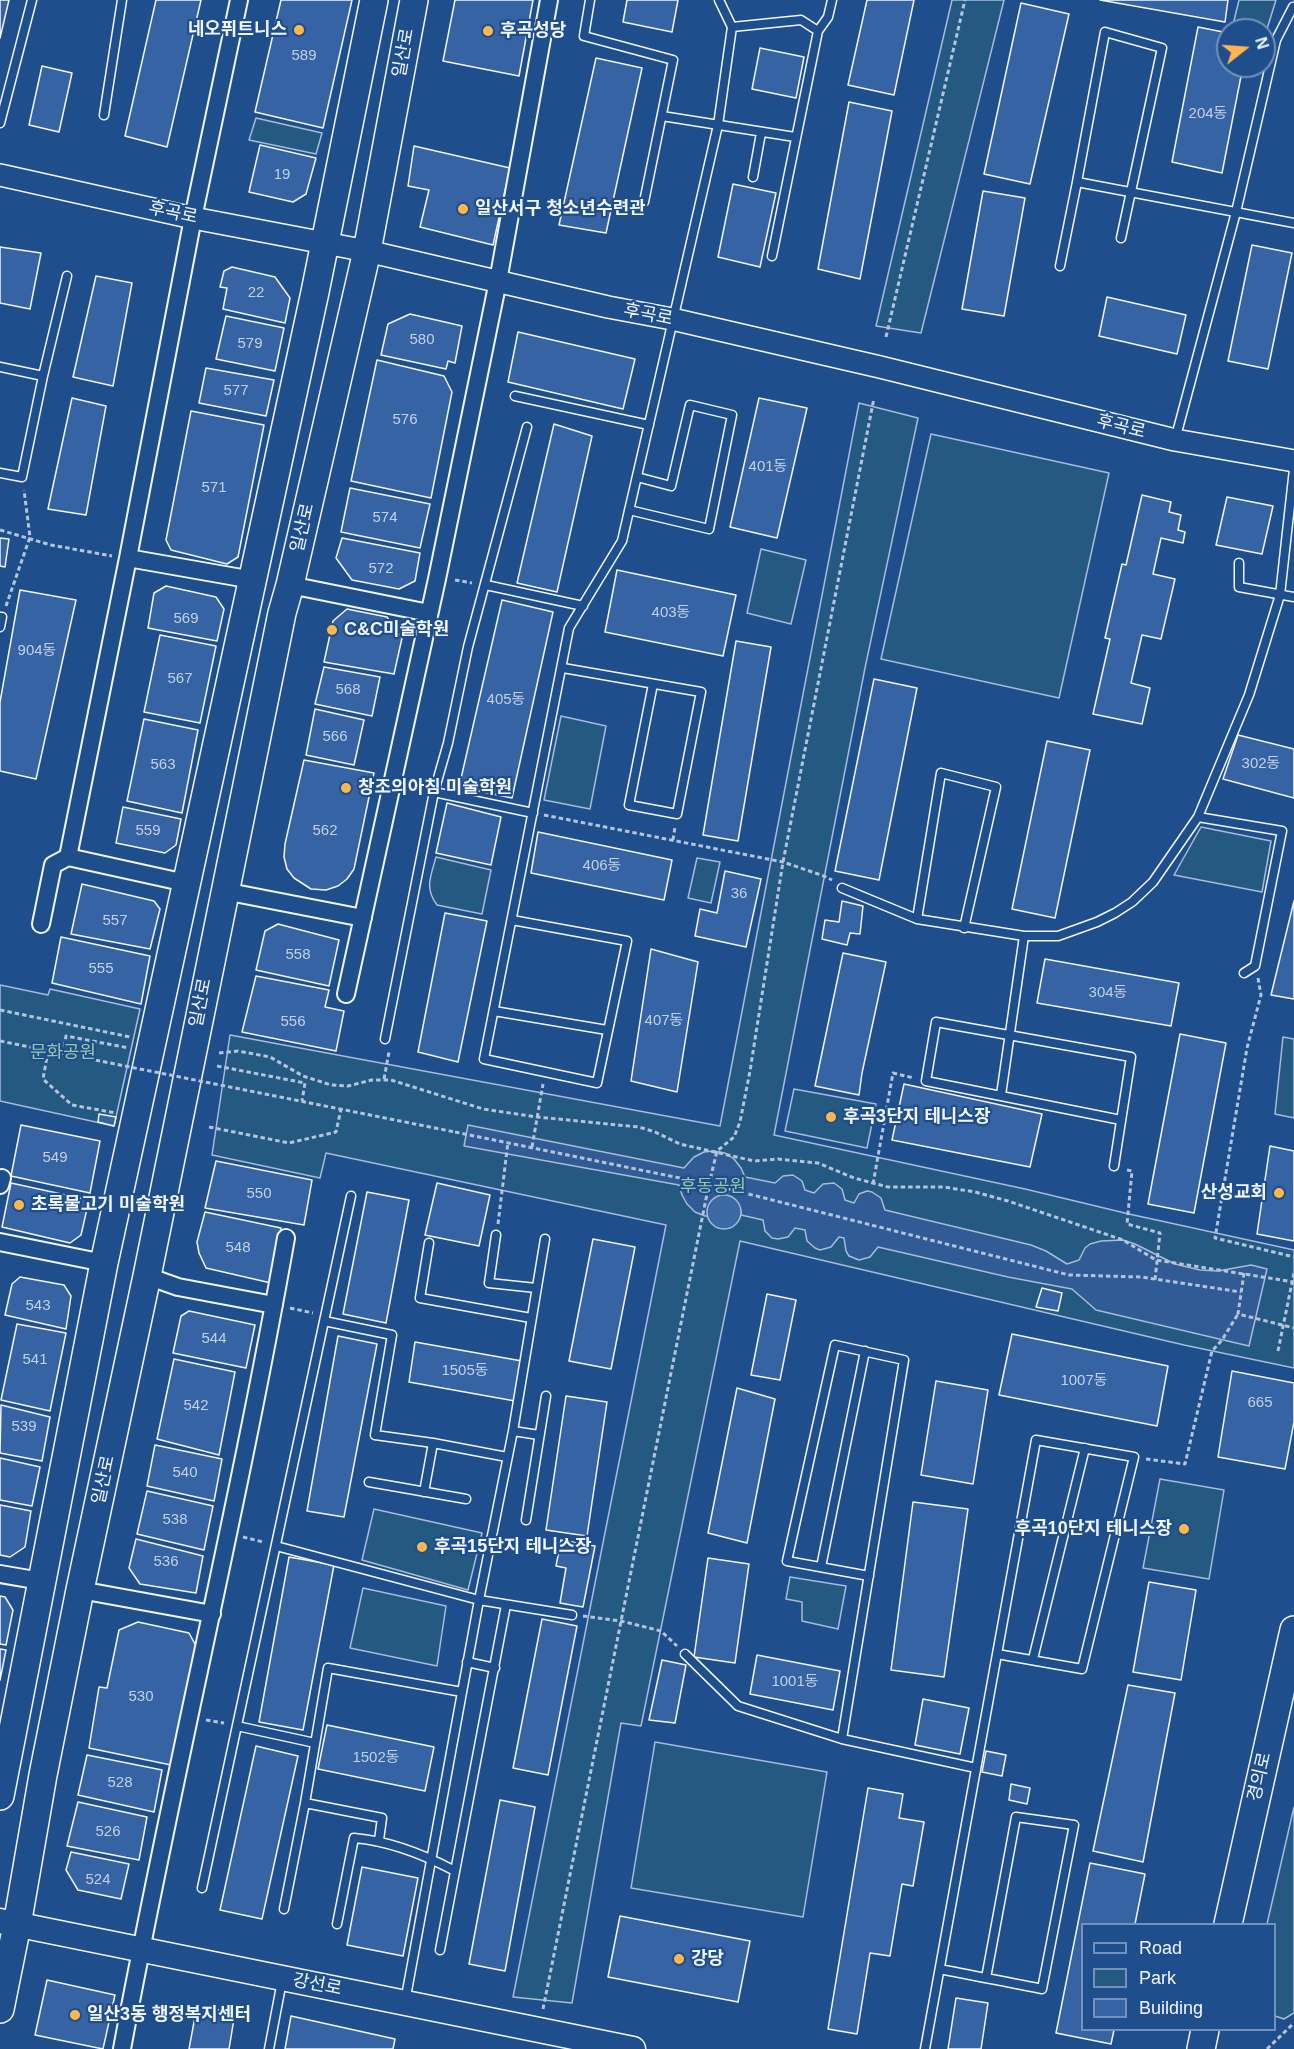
<!DOCTYPE html>
<meta charset="utf-8">
<style>
body{margin:0}
#map{position:relative;width:1294px;height:2049px;overflow:hidden;background:#1f4e8c;font-family:Helvetica,sans-serif}
canvas{display:block}
.legend{position:absolute;left:1081px;top:1923px;width:195px;height:108px;box-sizing:border-box;background:#1f4e8c;border:2px solid #7391ba;margin:0;padding:8px 10px;list-style:none;font-size:18px;color:#f2f6ff}
.legend li{display:flex;align-items:center;gap:12px;height:30px}
.legend b{width:30px;border:2px solid #7391ba}
.north{position:absolute;left:1216px;top:18px;width:60px;height:60px;box-sizing:border-box;background:#1f4e8c;border:2px solid #7391ba;border-radius:50%;rotate:73deg;font-size:16px;font-weight:700;line-height:24px;text-align:center;color:#f2f6ff}
.north::after{content:'';display:block;margin:auto;width:21px;height:27px;background:#ffb74d;clip-path:polygon(50% 0,100% 100%,50% 72%,0 100%)}
</style>
<div id="map">
<canvas width="1294" height="2049"></canvas>
<ul class="legend">
<li><b style="height:8px;background:#1f4e8c"></b>Road</li>
<li><b style="height:16px;background:#245a82"></b>Park</li>
<li><b style="height:16px;background:#3563a3"></b>Building</li>
</ul>
<div class="north">N</div>
</div>
<script>
const ctx = document.querySelector('canvas').getContext('2d');
ctx.lineJoin = 'round';
function fillPath(path, color) { ctx.fillStyle = color; ctx.fill(path, 'evenodd'); }
function strokePath(path, color, width, dash) { ctx.strokeStyle = color; ctx.lineWidth = width; ctx.lineCap = dash ? 'butt' : 'round'; ctx.setLineDash(dash || []); ctx.stroke(path); }
function label(font, color, halo, rows, align = 'center') {
  ctx.font = font + ' Helvetica,"Noto Sans KR",sans-serif'; ctx.lineWidth = 4.5; ctx.setLineDash([]); ctx.textBaseline = 'middle'; ctx.strokeStyle = halo; ctx.fillStyle = color; for (const [text, x, y, turn = 0] of rows) {
    ctx.save(); ctx.translate(x, y); ctx.rotate((+turn || 0) * Math.PI / 180); ctx.textAlign = isNaN(turn) ? turn : align; if (halo) ctx.strokeText(text, 0, 0); ctx.fillText(text, 0, 0); ctx.restore();
  }
}
const green = new Path2D(`
 M952,0H1004L921,333L876,326Z
 M1239,0H1276L1266,32L1233,25Z
 M256,118L322,133L316,154L249,140Z
 M859,403L918,418L865,668L774,1135L1025,1189L1129,1214L1294,1250V1368L1184,1345L740,1241L641,1726L621,1723L572,2003L513,1997L666,1225L326,1153L320,1178L212,1155L230,1035L720,1126Z
 M931,434L1109,473L1059,698L881,659Z
 M761,549L806,560L791,624L747,613Z
 M561,716L606,726L590,809L544,800Z
 M1201,827L1271,841L1262,892L1174,875Z
 M436,857L491,870L482,914L437,905C424,888 431,876 436,857Z
 M697,858L720,862L711,903L688,898Z
 M0,985L48,995L50,989L140,1009L114,1126L0,1101Z
 M1283,1037L1294,1039V1118L1275,1114Z
 M794,1089L876,1104L867,1148L785,1131Z
 M1160,1479L1224,1490L1209,1579L1143,1568Z
 M374,1509L482,1533L468,1590L362,1560Z
 M790,1577L846,1586L838,1629L802,1621V1602L786,1599Z
 M363,1588L446,1606L437,1666L350,1648Z
 M655,1742L827,1772L803,1917L631,1888Z
 M1294,1807V2013L1284,2019L1275,2016L1274,1924H1267Z`);
const parking = new Path2D(`
 M468,1125L684,1168L694,1157L704,1152L714,1151L725,1153L734,1159L741,1168L745,1177L775,1183L783,1176L793,1175L802,1181L805,1190L814,1193L823,1184L834,1183L842,1189L845,1200L854,1203L859,1194L867,1191L872,1192L881,1198L885,1210L1031,1245L1046,1251L1067,1264L1079,1260L1085,1248L1090,1244L1101,1241L1123,1240L1135,1244L1175,1264L1200,1270L1218,1271L1251,1265L1267,1269L1249,1346L1096,1310L1072,1289L1008,1277L878,1247L870,1257L859,1260L849,1256L846,1251L844,1238L839,1237L831,1247L820,1250L815,1248L807,1241L805,1230L795,1228L788,1237L778,1239L772,1238L765,1231L763,1220L741,1215V1212L716,1216H705L695,1212L687,1204L682,1195L679,1185L464,1146Z`);
const water = new Path2D(`
 M707 1212a17 17 0 1 1 34 0a17 17 0 1 1-34 0Z`);
const building = new Path2D(`
 M0,0H9L0,38Z
 M156,0H201L167,147L125,136Z
 M281,0H352L323,128L255,112Z
 M455,0H533L519,76L443,61Z
 M627,0H678L672,32L623,22Z
 M867,0H914L894,95L848,85Z
 M1100,0H1228L1225,22Z
 M1021,3L1069,14L1030,184L984,174Z
 M1198,27L1228,33V66H1243L1222,173L1172,162Z
 M760,48L804,57L796,98L752,89Z
 M596,58L642,68L606,233L559,225Z
 M42,66L72,73L59,132L29,125Z
 M849,102L892,111L860,279L818,269Z
 M260,145L316,158L306,194L293,202L249,192Z
 M414,146L510,168L493,245L420,227L429,190L408,186Z
 M733,184L776,193L760,267L718,257Z
 M983,191L1025,198L1004,316L962,309Z
 M1252,245L1292,253L1268,369L1228,361Z
 M0,247L41,253L30,309L0,303Z
 M232,267L275,277L290,298L285,323L223,309L227,288L220,287L224,271Z
 M96,276L132,283L113,386L73,377Z
 M1107,297L1186,315L1177,354L1099,336Z
 M410,314L462,326L455,363L448,361L446,369L381,355L388,324Z
 M226,316L284,328L275,371L216,359Z
 M518,332L635,359L623,409L508,382Z
 M377,360L444,376L452,392L431,498L351,481Z
 M206,368L274,380L266,416L199,403Z
 M72,398L106,406L86,515L48,509Z
 M759,398L807,408L777,538L730,527Z
 M191,411L264,425L238,557L227,564L171,550L166,540Z
 M554,424L592,436L557,592L517,583Z
 M350,488L430,504L420,548L341,532Z
 M1142,495L1171,502L1169,512L1181,515L1178,530L1185,532L1183,543L1161,538L1153,574L1175,579L1161,639L1142,635L1131,683L1150,688L1142,724L1093,714L1110,639L1105,638L1122,564L1126,565Z
 M1227,497L1273,506L1262,554L1216,545Z
 M0,538L9,539L5,567L0,566Z
 M342,538L420,553L415,581L399,589L352,580L336,558Z
 M617,570L736,595L723,656L605,632Z
 M166,586L216,597L224,609L217,641L148,628L154,593Z
 M20,590L76,600L36,779L0,771V702Z
 M502,600L553,612L512,798L459,787Z
 M347,609L387,617L402,638L394,674L324,662L333,621Z
 M160,635L216,646L200,723L144,712Z
 M736,641L771,647L738,841L703,835Z
 M324,667L380,677L372,716L315,704Z
 M874,679L917,688L879,880L835,871Z
 M315,709L364,720L354,765L306,755Z
 M144,719L198,730L182,813L127,801Z
 M1238,735L1294,749V798L1223,779Z
 M1047,741L1090,750L1055,918L1012,909Z
 M304,760L374,773L354,869L347,879L338,886L326,890L311,889L294,878L287,869L284,857L285,844Z
 M447,803L501,817L491,865L436,853Z
 M123,807L181,819L176,845L165,853L116,843Z
 M538,832L672,860L664,900L531,873Z
 M725,871L761,879L746,947L695,936L700,909L717,913Z
 M82,884L154,901L160,909L150,949L71,934Z
 M842,901L863,906L860,934L850,933L847,945L822,939L825,920L839,922Z
 M1294,901V999L1271,995Z
 M445,913L487,921L458,1062L418,1052Z
 M278,924L339,940L329,986L256,970L265,931Z
 M61,937L150,956L141,1004L52,983Z
 M651,949L698,962L677,1092L631,1081Z
 M843,953L886,962L862,1073L859,1095L815,1086Z
 M1045,959L1179,983L1171,1026L1037,1003Z
 M256,976L329,990L325,1007L344,1011L336,1051L242,1032Z
 M1180,1034L1226,1043L1194,1213L1148,1204Z
 M904,1084L1042,1114L1030,1167L892,1140Z
 M99,1114L116,1117L114,1126L98,1122Z
 M21,1125L100,1141L90,1193L11,1176Z
 M1270,1146L1294,1151V1241L1257,1234Z
 M216,1161L312,1180L304,1225L205,1208Z
 M11,1183L89,1200L81,1235L70,1243L2,1227Z
 M437,1183L490,1195L479,1246L425,1235Z
 M367,1192L409,1200L386,1323L343,1314Z
 M205,1212L281,1228L271,1283L206,1268L199,1253L197,1242Z
 M593,1239L635,1247L611,1369L569,1361Z
 M20,1277L64,1285L71,1296L66,1329L5,1315L12,1284Z
 M1042,1288L1062,1293L1058,1311L1036,1307Z
 M767,1294L796,1300L780,1380L751,1375Z
 M189,1311L255,1325L246,1368L173,1353L181,1316Z
 M17,1324L66,1333L50,1411L1,1400Z
 M1012,1334L1168,1366L1157,1426L999,1395Z
 M338,1336L377,1344L344,1517L307,1511Z
 M415,1342L522,1361L515,1401L409,1382Z
 M174,1359L235,1372L219,1455L157,1439Z
 M1232,1371L1294,1383V1422L1285,1469L1218,1457Z
 M936,1381L988,1390L973,1484L921,1475Z
 M737,1388L775,1399L747,1543L708,1533Z
 M566,1396L607,1402L587,1536L546,1530Z
 M1,1405L50,1417L42,1461L0,1453Z
 M155,1445L222,1459L214,1501L147,1486Z
 M0,1458L40,1467L32,1506L0,1500Z
 M147,1491L213,1506L204,1550L137,1534Z
 M913,1502L968,1509L944,1677L891,1670Z
 M0,1505L31,1511L25,1547L10,1557L0,1555Z
 M136,1539L203,1556L196,1593L140,1584L129,1568Z
 M561,1540L595,1546L583,1607L560,1603L566,1568L556,1566Z
 M289,1557L334,1565L303,1730L259,1722Z
 M708,1558L749,1564L735,1663L694,1657Z
 M1149,1582L1196,1590L1181,1680L1133,1672Z
 M0,1596L5,1597L13,1610L6,1645L0,1644Z
 M542,1619L577,1626L548,1775L513,1768Z
 M138,1622L189,1633L196,1646L171,1765L89,1748L99,1687L107,1688L119,1630Z
 M0,1649L6,1650L0,1680Z
 M757,1655L840,1671L833,1710L750,1694Z
 M662,1660L686,1665L675,1723L649,1720Z
 M1128,1685L1175,1693L1143,1862L1093,1851Z
 M923,1699L969,1708L960,1754L915,1745Z
 M327,1725L434,1747L425,1791L318,1769Z
 M256,1746L298,1756L262,1919L220,1910Z
 M986,1751L1006,1755L1002,1776L982,1772Z
 M87,1755L162,1770L154,1812L78,1795Z
 M1011,1784L1030,1788L1027,1804L1009,1800Z
 M868,1788L903,1794L899,1818L924,1822L913,1886L902,1884L890,1956L870,1953L857,2034L828,2029Z
 M500,1800L535,1807L505,1971L469,1964Z
 M78,1802L147,1817L139,1860L67,1846Z
 M71,1852L129,1864L121,1899L78,1890L66,1870Z
 M1090,1863L1145,1874L1135,1924H1082V2030H1114L1111,2044L1056,2033Z
 M362,1867L418,1878L403,1956L347,1945Z
 M620,1916L750,1941L738,2002L608,1977Z
 M47,1980L115,1995L103,2049L35,2035Z
 M956,1998L988,2003L981,2049H948Z
 M197,2006L235,2013L229,2049H189Z
 M291,2016L395,2039L393,2049H285Z`);
const path = new Path2D(`
 M886,337L965,0
 M0,530L51,545L112,556
 M455,580L472,583
 M6,606L30,537L24,490
 M544,815L783,862L824,876L832,880
 M673,840L675,827
 M1258,978L1261,995L1247,1048L1215,1238L1294,1257
 M0,1010L130,1037
 M48,1051L43,1079L72,1105L116,1113
 M219,1053L238,1051L270,1057L303,1076L331,1085L348,1086L372,1080H391L483,1109L537,1117L639,1127L655,1132L680,1144L754,1161L778,1159L818,1163L854,1178L888,1187H944L975,1192L1008,1201L1123,1240L1156,1260L1294,1282
 M63,1054L66,1036L129,1048
 M217,1066L305,1083L302,1101
 M384,1079L389,1052
 M209,1127L289,1143L336,1132L341,1109
 M455,1132L709,1184L1069,1275L1141,1277L1241,1292
 M532,1147L543,1084
 M1127,1170L1132,1171L1127,1224L1160,1233L1155,1280
 M873,1184L893,1073L914,1078
 M498,1224L508,1142
 M1244,1273L1238,1314L1294,1328
 M290,1308L313,1313
 M1278,1351L1294,1273
 M1146,1459L1185,1464L1212,1351L1222,1340L1238,1314
 M243,1537L263,1542
 M583,1616L621,1621L661,1631L677,1646
 M206,1720L224,1723
 M543,2009L709,1184L717,1151L734,1137L740,1122L750,1071L783,862L874,398
 M1267,2049L1294,2023`);
const service = new Path2D(`
 M590,0L584,36L673,60L644,202
 M732,27L801,20L818,31
 M104,115L122,0
 M662,116L795,137
 M0,123L32,0
 M753,177L761,133
 M1077,182L1105,32L1162,48L1121,238
 M772,256L818,31L828,17L832,0
 M1060,266L1077,182L1294,223
 M0,367L43,376
 M515,396L649,425
 M1175,440L1236,212L1276,40L1293,7
 M0,473L22,477L43,376L67,276
 M629,510L709,529L732,415L690,405L671,486L637,477
 M1239,563V587L1294,597
 M486,585L583,606
 M0,617H2L0,627
 M563,668L701,692L677,814L629,805L653,684
 M434,792L533,813
 M1198,817L1282,831L1255,966L1244,973
 M842,888L917,919L1024,936H1058L1097,922L1115,913L1132,902L1153,882L1198,817L1249,695L1280,595L1294,469
 M917,919L941,773L996,787L964,928
 M512,920L627,941L597,1083L484,1059L569,628L622,541L718,125L732,27L719,0
 M494,1011L607,1030
 M385,1039L434,792L448,743L468,647L527,427
 M1001,1095L1024,936
 M1114,1166L1131,1057L936,1022L926,1081L1121,1120
 M496,1235L489,1283L536,1288
 M429,1243L420,1298L531,1318
 M324,1321L392,1335L375,1435L433,1443L507,1457
 M513,1431L539,1435
 M369,1482L466,1499
 M424,1492L433,1443
 M526,1520L546,1396
 M276,1546L479,1600L572,1615
 M821,1567L865,1351
 M685,1654L738,1706L842,1739L976,1768
 M1033,1659L1085,1448
 M467,1662L495,1668
 M237,1726L315,1743
 M842,1739L904,1360L835,1345L787,1561L869,1576
 M305,1803L382,1818L379,1840
 M202,1888L351,1196
 M284,1909L305,1803L328,1668L462,1692
 M337,1924L354,1838C390,1841 423,1854 455,1871
 M440,1950L506,1605
 M940,1969C974,1976 1008,1982 1042,1989L1074,1825L1016,1817L986,1978
 M405,2002L479,1600L513,1431L545,1239
 M269,2049L282,1981
 M925,2049L1036,1440L1134,1457L1082,1669L997,1654`);
const minor = new Path2D(`
 M128,558L253,580
 M290,585L429,613
 M68,857L186,883
 M224,891L363,918
 M41,924L53,865L68,857L128,558L193,218L239,0
 M346,994L437,579L498,281L549,0
 M0,1185L2,1178
 M0,1242L104,1263
 M147,1276L178,1287L274,1305
 M0,1574L41,1581
 M80,1590L212,1614
 M122,2049C172,1778 238,1510 286,1238`);
const tertiary = new Path2D(`
 M0,175L193,218L367,251L608,307L672,319L880,367L1175,440L1294,461`);
const secondary = new Path2D(`
 M0,1921L633,2049`);
const primary = new Path2D(`
 M0,1796L104,1263L315,292L374,0
 M1228,1924L1294,1630
 M0,2009L17,1925L43,1775L80,1590L147,1276L282,613L290,585L367,251L414,0
 M1201,2049L1205,2030`);
const pathBridge = new Path2D(`
 M0,1041L455,1132`);
const markers = [
 [299,30,6,"#ffb74d"],
 [488,31,6,"#ffb74d"],
 [463,209,6,"#ffb74d"],
 [332,630,6,"#ffb74d"],
 [346,788,6,"#ffb74d"],
 [831,1117,6,"#ffb74d"],
 [1279,1193,6,"#ffb74d"],
 [19,1205,6,"#ffb74d"],
 [1184,1529,6,"#ffb74d"],
 [422,1547,6,"#ffb74d"],
 [679,1959,6,"#ffb74d"],
 [75,2015,6,"#ffb74d"]
];
const numberNames = [
 ["589",304,56],
 ["204동",1208,114],
 ["19",282,175],
 ["22",256,293],
 ["580",422,340],
 ["579",250,344],
 ["577",236,391],
 ["576",405,420],
 ["401동",768,467],
 ["571",214,488],
 ["574",385,518],
 ["572",381,569],
 ["403동",671,613],
 ["569",186,619],
 ["904동",37,651],
 ["567",180,679],
 ["568",348,690],
 ["405동",506,700],
 ["566",335,737],
 ["302동",1261,764],
 ["563",163,765],
 ["559",148,831],
 ["562",325,831],
 ["406동",602,866],
 ["36",739,894],
 ["557",115,921],
 ["558",298,955],
 ["555",101,969],
 ["304동",1108,993],
 ["407동",664,1021],
 ["556",293,1022],
 ["549",55,1158],
 ["550",259,1194],
 ["548",238,1248],
 ["543",38,1306],
 ["544",214,1339],
 ["541",35,1360],
 ["1505동",465,1371],
 ["1007동",1084,1381],
 ["665",1260,1403],
 ["542",196,1406],
 ["539",24,1427],
 ["540",185,1473],
 ["538",175,1520],
 ["536",166,1562],
 ["1001동",795,1682],
 ["530",141,1697],
 ["1502동",376,1758],
 ["528",120,1783],
 ["526",108,1832],
 ["524",98,1880]
];
const poiNames = [
 ["네오퓌트니스",287,30,"right"],
 ["후곡성당",500,31],
 ["일산서구 청소년수련관",475,209],
 ["C&C미술학원",344,630],
 ["창조의아침 미술학원",358,788],
 ["후곡3단지 테니스장",843,1117],
 ["산성교회",1267,1193,"right"],
 ["초록물고기 미술학원",31,1205],
 ["후곡10단지 테니스장",1172,1529,"right"],
 ["후곡15단지 테니스장",434,1547],
 ["강당",691,1959],
 ["일산3동 행정복지센터",87,2015]
];
const streetNames = [
 ["일산로",404,53,-80],
 ["후곡로",173,213,12],
 ["후곡로",648,315,11],
 ["후곡로",1121,427,14],
 ["일산로",303,528,-77],
 ["일산로",201,1003,-79],
 ["일산로",104,1480,-78],
 ["경의로",1260,1777,-77],
 ["강선로",317,1985,11]
];
const parkNames = [
 ["문화공원",63,1053],
 ["후동공원",713,1187]
];
fillPath(green, '#245a82');
strokePath(green, '#a8bbd7', 1.5);
fillPath(parking, '#305b95');
strokePath(parking, '#a8bbd7', 1.5);
fillPath(water, '#3b69a3');
strokePath(water, '#a8bbd7', 1.5);
fillPath(building, '#3563a3');
strokePath(building, '#f2f6ff', 1.5);
strokePath(service, '#f2f6ff', 11);
strokePath(minor, '#f2f6ff', 20);
strokePath(tertiary, '#f2f6ff', 24);
strokePath(secondary, '#f2f6ff', 27);
strokePath(primary, '#f2f6ff', 30);
strokePath(path, '#b3c4dc', 3, [4.5, 3]);
strokePath(service, '#1f4e8c', 8);
strokePath(minor, '#1f4e8c', 16);
strokePath(tertiary, '#1f4e8c', 21);
strokePath(secondary, '#1f4e8c', 24);
strokePath(primary, '#1f4e8c', 27);
strokePath(pathBridge, '#b3c4dc', 3, [4.5, 3]);
for (const [x, y, r, color] of markers) { const dot = new Path2D(); dot.arc(x, y, r, 0, 2 * Math.PI); ctx.fillStyle = color; ctx.fill(dot); strokePath(dot, '#1f4e8c', 2); }
label('15px', '#c3d1e8', null, numberNames);
label('bold 18px', '#f2f6ff', '#1f4e8c', poiNames, 'left');
label('18px', '#f2f6ff', '#1f4e8c', streetNames);
label('18px', '#97c8a6', '#1f4e8c', parkNames);
</script>
